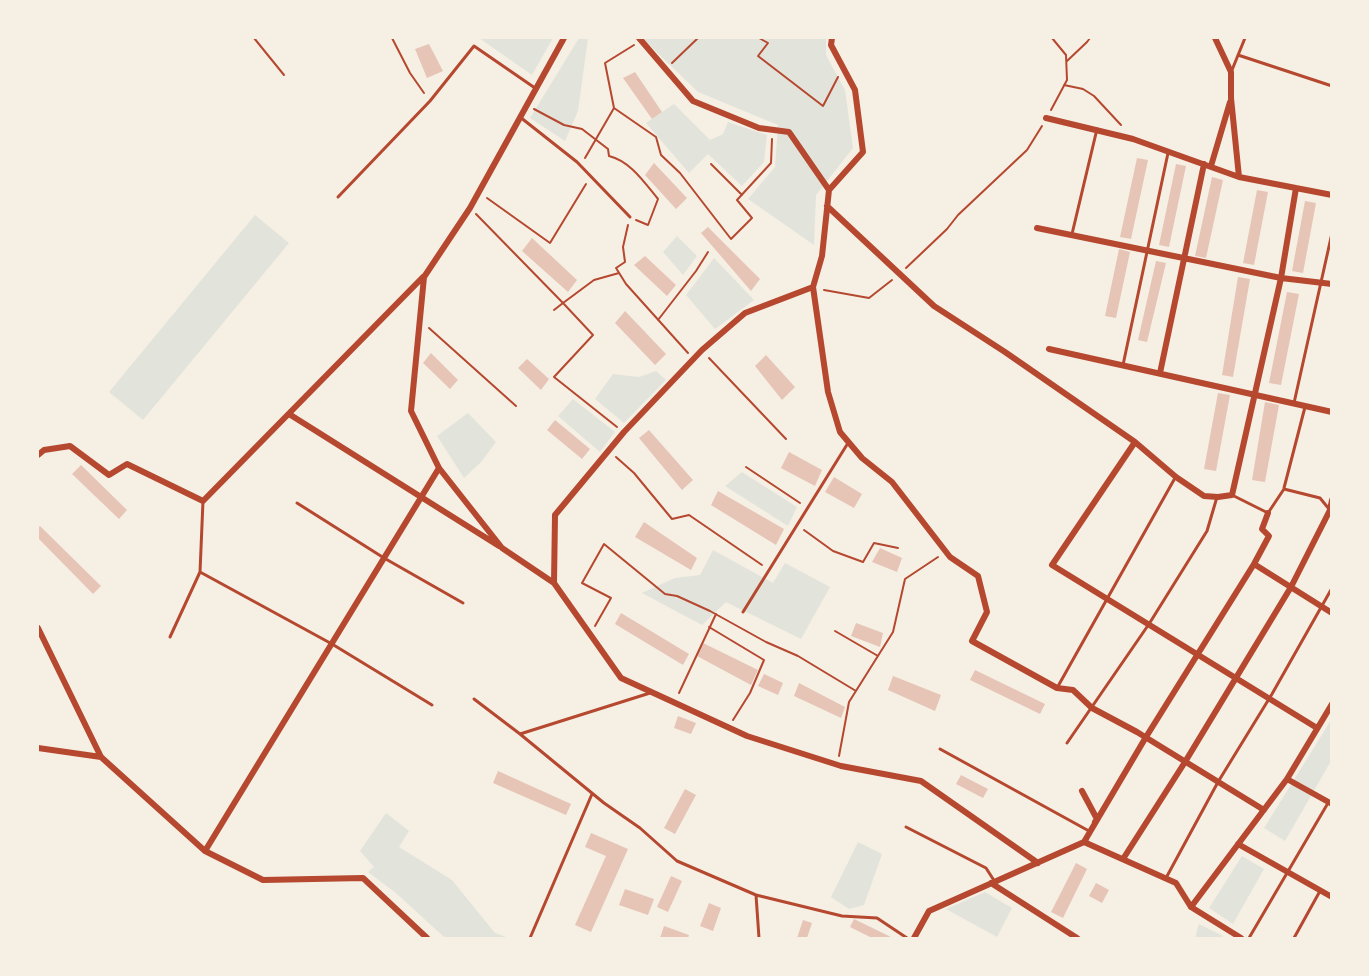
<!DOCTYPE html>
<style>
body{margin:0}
#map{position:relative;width:1369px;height:976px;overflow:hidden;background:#f6efe4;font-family:Spectral,serif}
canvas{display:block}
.frame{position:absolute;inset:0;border:39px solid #f6efe4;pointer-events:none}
</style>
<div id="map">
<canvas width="1369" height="976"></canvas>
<div class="frame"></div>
</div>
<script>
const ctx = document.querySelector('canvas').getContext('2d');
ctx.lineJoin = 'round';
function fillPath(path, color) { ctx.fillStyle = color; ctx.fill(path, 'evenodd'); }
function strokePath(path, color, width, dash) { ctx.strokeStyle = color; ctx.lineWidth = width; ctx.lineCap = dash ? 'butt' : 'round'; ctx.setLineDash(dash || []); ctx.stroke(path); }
const green = new Path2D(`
 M479,38H553L532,75Z
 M579,38H588L578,111L565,141L530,118Z
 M642,38H826V55L845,90L853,148L816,195L814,245L748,199L775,167L778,125L698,92Z
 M674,104L710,140L723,134L728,122L767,135L764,162L742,186L708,154L689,173L646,123Z
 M255,215L289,243L143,420L109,392Z
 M677,236L697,256L683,275L663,252Z
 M714,258L754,300L715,329L686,295Z
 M656,371L666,380L624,423L595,399L613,374L639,377Z
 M573,399L615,432L600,452L558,416Z
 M468,413L496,442L481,462L464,478L437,436Z
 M742,472L797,507L788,526L725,486Z
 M713,550L773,583L785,563L830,587L801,639L726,602L702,625L642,593L675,578L700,575Z
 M1331,720V761L1285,841L1264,828Z
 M386,813L409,831L399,847L452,880L495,933L509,938H445L396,893L368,872L374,867L360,851Z
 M858,842L882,854L864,905L849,909L831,897Z
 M1242,856L1264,869L1233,924L1209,908Z
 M985,892L1012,908L997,937L946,909Z
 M1199,924L1223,936L1222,938H1195Z`);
const building = new Path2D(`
 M429,44L443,71L427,78L415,49Z
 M635,72L662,112L652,119L623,78Z
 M1137,158L1148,160L1131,239L1120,237Z
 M654,163L687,198L676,209L645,175Z
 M1176,164L1186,166L1169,247L1159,245Z
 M1212,177L1223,180L1206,258L1195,256Z
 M1257,190L1268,192L1254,265L1243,263Z
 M1305,201L1316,203L1303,273L1292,271Z
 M708,227L760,279L751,291L701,233Z
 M532,238L577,280L568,292L522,251Z
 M1119,249L1130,252L1116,318L1105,316Z
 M645,256L676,285L667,296L634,265Z
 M1156,261L1166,263L1147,342L1138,340Z
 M1238,277L1250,279L1233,377L1222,375Z
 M1287,292L1299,294L1281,385L1269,383Z
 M625,311L666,354L655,365L615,323Z
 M431,353L458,380L450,389L423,363Z
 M766,355L795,387L782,400L755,366Z
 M527,359L549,379L541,390L518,368Z
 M1218,393L1230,395L1216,471L1204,469Z
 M1265,402L1279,405L1265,482L1252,480Z
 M555,420L590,449L582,459L547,430Z
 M649,430L693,480L682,490L639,438Z
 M789,452L822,470L815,486L781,468Z
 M81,465L127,510L119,519L72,474Z
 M834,477L862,494L854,508L825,492Z
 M718,491L784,529L776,545L711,505Z
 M644,522L697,558L691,570L635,537Z
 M40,526L101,586L93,594L38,538V528Z
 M880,548L902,558L897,572L872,562Z
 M621,613L689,654L683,665L615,624Z
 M856,623L883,633L880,647L851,636Z
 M703,643L758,670L751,685L697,656Z
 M975,670L1045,704L1040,714L970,680Z
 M764,674L783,683L778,695L758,686Z
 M893,676L941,695L935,711L888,690Z
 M799,683L845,707L841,718L794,696Z
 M678,716L696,723L691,734L674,728Z
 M498,771L571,804L566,815L493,783Z
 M961,775L988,789L983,798L956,784Z
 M685,789L696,795L675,834L664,828Z
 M591,833L628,849L591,932L575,925L606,856L585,847Z
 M1076,863L1087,869L1063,918L1051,912Z
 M671,876L682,881L668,912L657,907Z
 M1096,883L1109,890L1102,903L1089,896Z
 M625,889L654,899L648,915L619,905Z
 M709,903L721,908L713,931L700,926Z
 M854,919L893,938H872L850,927Z
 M803,920L812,923L807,938H797Z
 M664,926L689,935L688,938H660Z`);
const path = new Path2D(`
 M254,38L284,75
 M392,38L410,73L424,93
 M759,38L768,43L758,56L823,106L838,77
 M1067,61L1087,42L1090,38
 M672,63L698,38
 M1064,85L1083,89L1094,96L1121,125
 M614,108L656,137L661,155L680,173L731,239L752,218L737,200L771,163L772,139
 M534,109L564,125L582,129L608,149L609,156C630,161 644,182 658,199L648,225L636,220
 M1051,110L1067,80L1066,55L1052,38
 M585,158L614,108L605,63L634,45
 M711,164L742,195
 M487,198L550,243L586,184
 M476,214L563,303L594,280L619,273
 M628,225L623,247L625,262L616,268L626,284L688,353
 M906,268L947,229L958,215L1027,150L1042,126
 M824,290L869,298L892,280
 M554,310L563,303L593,335L554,377L617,427
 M658,320L696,271L708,252
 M429,328L516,406
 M709,358L786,439
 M616,457L634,473L672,519L689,515L762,565
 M746,467L800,503
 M804,530L833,551L863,562L874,543L898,548
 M595,626L611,598L582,583L604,544L665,594L677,596L710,611L766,642L798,656L856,691
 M709,627L764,660L750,693L733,720
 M835,631L878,656
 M679,693L716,614
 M839,756L849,702L893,632L905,579L938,557`);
const service = new Path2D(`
 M1238,55L1332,86
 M1232,70L1245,38
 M520,117L577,162L630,217
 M338,197L430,101L474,46L535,88
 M1072,234L1097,129
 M1123,365L1168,153
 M1294,403L1332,233
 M1284,488L1305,407
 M1232,495L1268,513L1284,489L1320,498L1329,509
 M297,503L384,558L463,603
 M200,572L332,644L432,705
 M743,612L848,443
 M170,637L200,572L203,501
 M1057,688L1175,478
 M474,699L520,734L650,693
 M520,734L604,803L640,828L677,861L756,895L842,916L877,918L907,938
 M1067,743L1149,624L1207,531L1217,497
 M940,749L1089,831
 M906,827L986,868L995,882
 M1166,878L1218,782L1272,694L1332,588
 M756,895L759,938
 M530,938L592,794
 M1249,938L1328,803
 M1294,938L1320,891`);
const minor = new Path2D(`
 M639,38L693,101L759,128L789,132L829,190
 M832,38L831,45L855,90L863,152L829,190L822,256L813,287L828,392L840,432L862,458L892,482L950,557L978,576L987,612L972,641L1057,688L1073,690L1092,708L1137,732L1264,810
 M1215,38L1231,72V98L1239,177
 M1046,118L1133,139L1239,177L1332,195
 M1211,166L1230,102
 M827,206L934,306L1005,352L1135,442L1176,477L1204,496L1218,497L1232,495L1281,278L1296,188
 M1037,228L1281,278L1332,284
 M813,287L745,313L702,350L624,432L555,515L554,583L621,678L747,736L841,766L921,781L1038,863
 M1049,349L1332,412
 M1160,373L1204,164
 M289,414L499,546
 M1135,442L1052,565L1317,728
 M38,455L44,450L70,446L109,475L127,464L203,501L423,277
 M1254,564L1332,613
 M554,583L502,548L439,468L411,411L424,277L470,208L564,38
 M38,628L101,757L205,851L439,468
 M38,748L101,757
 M1287,779L1332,804
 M1082,791L1097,819L1095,822
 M1086,839L1084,842L1176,883L1191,907L1241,938
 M1238,844L1332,897
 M205,851L263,880L363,878L427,938
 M1123,859L1185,762L1291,587L1330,510L1332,500
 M991,883L1077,938
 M1191,907L1287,779L1332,704
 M914,938L929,911L1084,842L1146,737L1254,564L1269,536L1262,529L1268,513`);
fillPath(green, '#e2e4dc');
fillPath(building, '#e6c5b7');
strokePath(path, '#b5482f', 2);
strokePath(service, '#b5482f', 3);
strokePath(minor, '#b5482f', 6);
</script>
